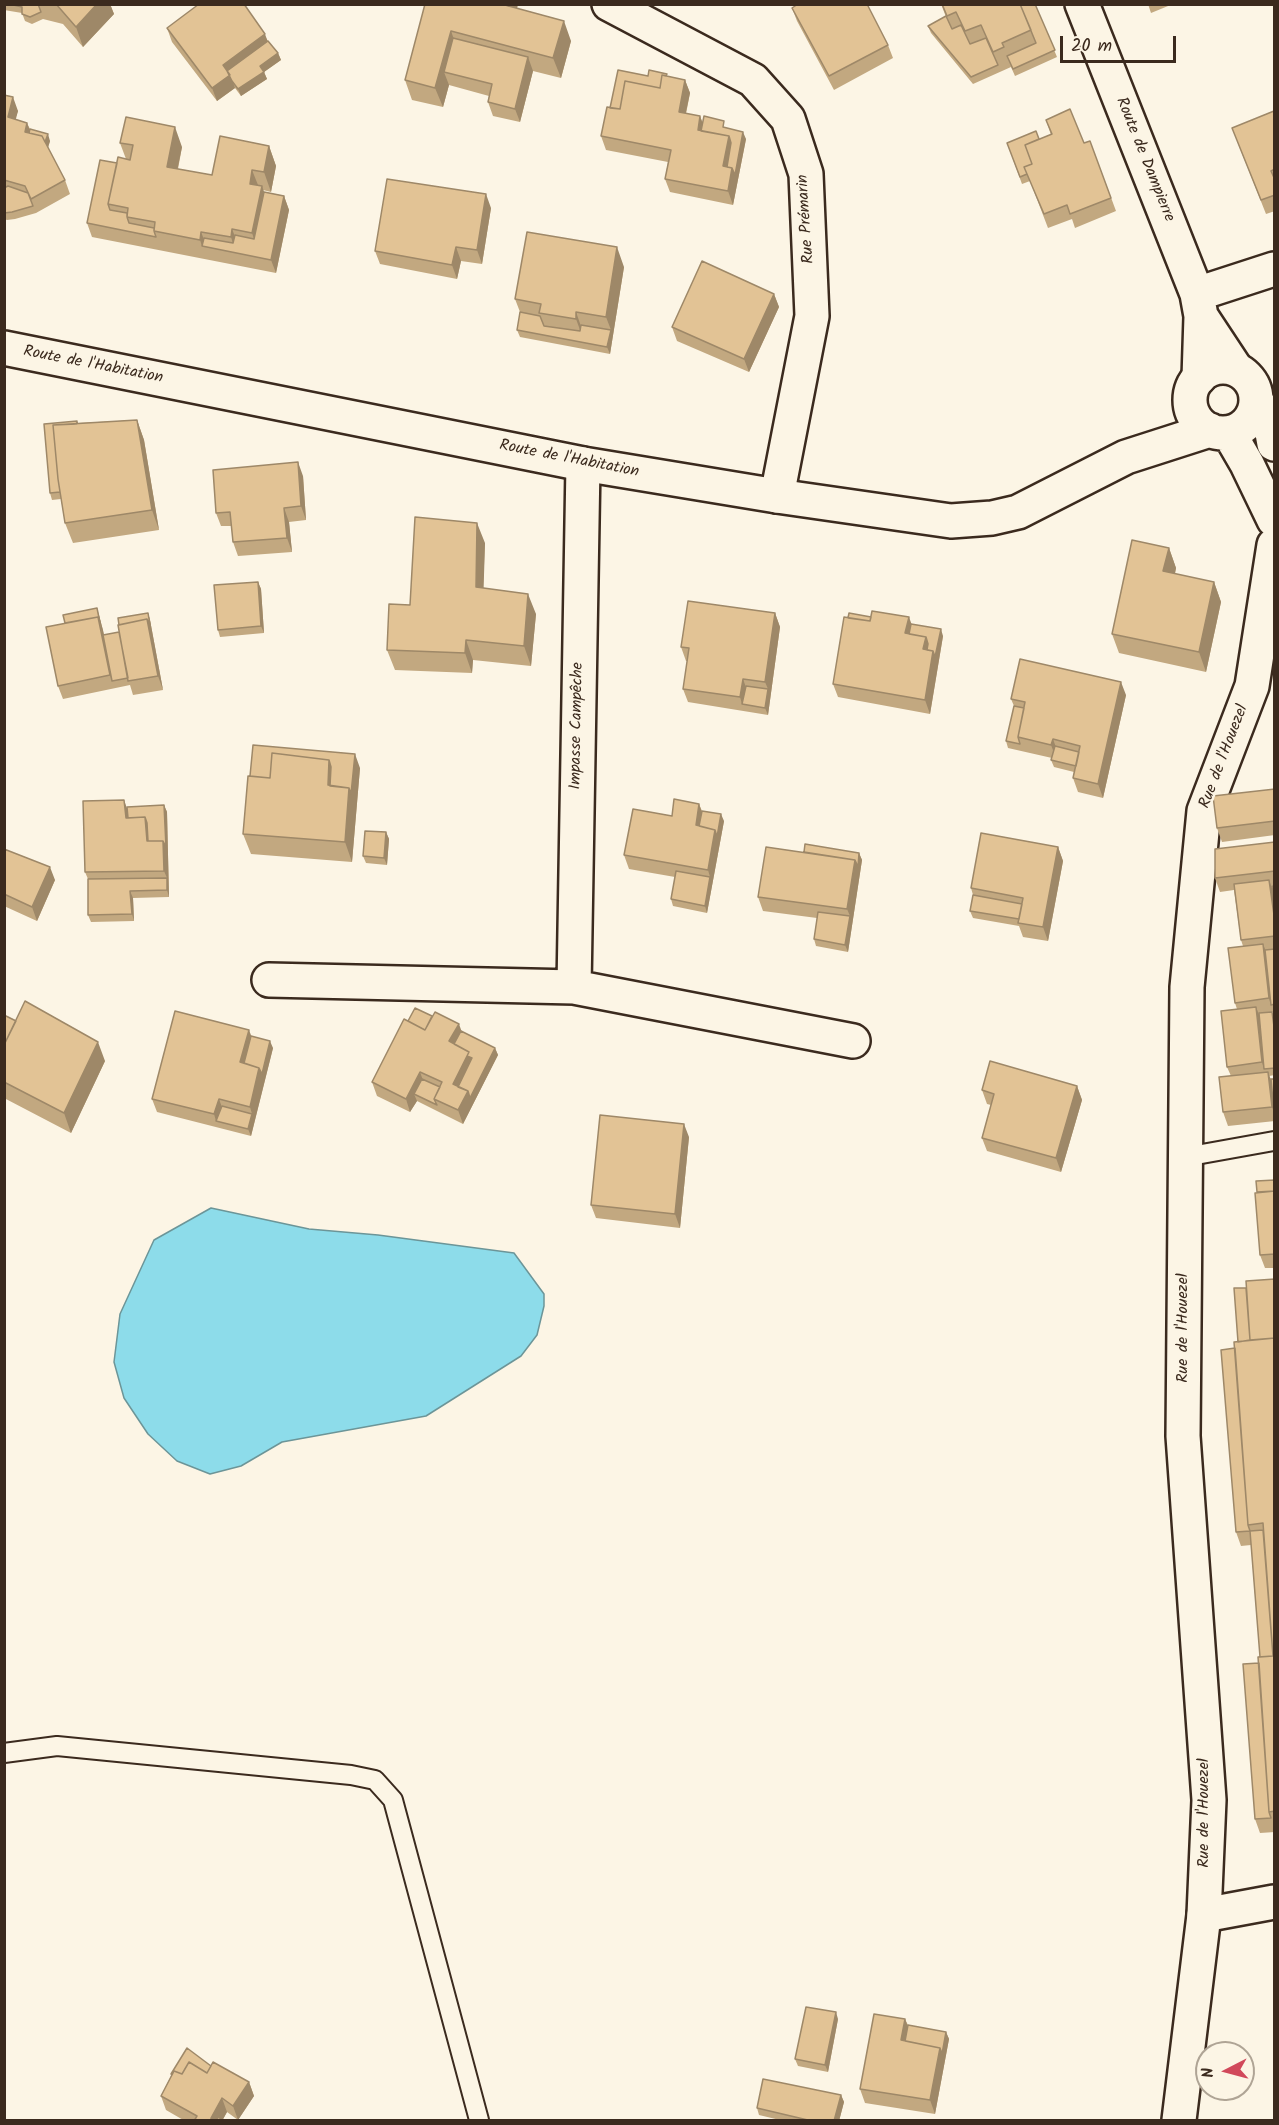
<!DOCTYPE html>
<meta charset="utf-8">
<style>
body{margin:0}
#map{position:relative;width:1279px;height:2125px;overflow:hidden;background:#fcf5e5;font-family:Kalam,sans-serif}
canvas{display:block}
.frame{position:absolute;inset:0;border:6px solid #3b2a1e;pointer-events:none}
.north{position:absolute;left:1195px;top:2041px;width:60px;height:60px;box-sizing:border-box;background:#fcf5e5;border:2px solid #afa495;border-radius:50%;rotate:264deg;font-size:16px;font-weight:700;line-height:24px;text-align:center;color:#3b2a1e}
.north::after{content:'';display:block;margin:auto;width:21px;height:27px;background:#d1495b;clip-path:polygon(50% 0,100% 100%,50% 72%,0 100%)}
.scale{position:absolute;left:1060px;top:36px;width:116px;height:27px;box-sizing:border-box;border:3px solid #3b2a1e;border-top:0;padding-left:8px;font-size:18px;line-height:21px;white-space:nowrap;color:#3b2a1e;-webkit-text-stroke:4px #fcf5e5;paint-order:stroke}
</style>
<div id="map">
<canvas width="1279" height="2125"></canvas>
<div class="frame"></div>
<div class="north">N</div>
<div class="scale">20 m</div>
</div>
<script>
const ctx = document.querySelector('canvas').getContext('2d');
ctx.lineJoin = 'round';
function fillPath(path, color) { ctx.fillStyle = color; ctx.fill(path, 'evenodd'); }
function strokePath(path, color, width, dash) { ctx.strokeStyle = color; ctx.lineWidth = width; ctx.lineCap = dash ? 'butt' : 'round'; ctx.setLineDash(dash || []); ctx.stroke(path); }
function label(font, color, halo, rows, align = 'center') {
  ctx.font = font + ' Kalam,sans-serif'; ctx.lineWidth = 5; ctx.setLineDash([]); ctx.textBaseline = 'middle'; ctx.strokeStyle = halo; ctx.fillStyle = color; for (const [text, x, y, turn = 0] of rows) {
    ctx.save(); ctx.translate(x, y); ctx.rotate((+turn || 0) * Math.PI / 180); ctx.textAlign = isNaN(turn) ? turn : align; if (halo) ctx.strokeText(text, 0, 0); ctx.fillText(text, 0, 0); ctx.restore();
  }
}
const water = new Path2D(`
 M211,1208L309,1229L378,1235L514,1253L544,1294V1306L537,1335L521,1356L426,1416L282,1442L241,1466L210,1474L177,1461L148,1434L124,1398L114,1362L120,1314L154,1240Z`);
const service = new Path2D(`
 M1185,1157L1274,1141
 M4,1753L57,1746L351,1775L375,1780L393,1800L479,2120`);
const minor = new Path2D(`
 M609,4L753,80L788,119L806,174L812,316L777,496
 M1082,4L1197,294L1201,316L1199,378
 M1197,294L1274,269
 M1201,316L1236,369
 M583,464L574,987L853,1041
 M269,980L574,987
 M1204,1915L1274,1902`);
const tertiary = new Path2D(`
 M4,348L583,464L777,496L951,521L992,518L1018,512L1126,457L1210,430
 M1190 400a33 33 0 1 1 66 0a33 33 0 1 1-66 0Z
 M1256,399L1272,433L1274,444
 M1229,433L1247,464L1274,520
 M1179,2120L1204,1915L1209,1800L1183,1436L1187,987L1204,811L1252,686L1274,545`);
const wall = new Path2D(`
 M4,4H110L114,14L83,47L63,24L43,19L32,24L25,21L22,13L4,10Z
 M425,4H518L517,9L571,41L561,78L533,71L520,122L493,116L488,102L489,96L449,85L443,107L412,100L405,80Z
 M941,4H1035L1057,57L1015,76L1011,67L973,84L931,33L928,26L946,17Z
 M1148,4H1173L1151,13Z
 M246,8L268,41L278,53L281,60L264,72L267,79L241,96L235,88L217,101L172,42L167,28Z
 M792,8L888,45L893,58L834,90L797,21Z
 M667,74V76L685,80L690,93L686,114L700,116L703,124L727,128L746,139L733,205L670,192L665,179L668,162L606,150L601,136L610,108L648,76Z
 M4,95L18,111L15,119L27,123L30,129L50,141L48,148L65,180L70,194L36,213L15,219L7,220L4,219Z
 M1275,114V211L1266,214L1237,141Z
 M1046,120L1084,143L1090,141L1116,211L1075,228L1072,219L1048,228L1030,181L1022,184L1007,143L1039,139L1051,135Z
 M120,143L182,147L178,169L212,175L269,146L276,166L271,192L263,190L264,192L284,196L289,210L276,273L92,237L87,223L117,163L126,159Z
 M491,208L482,264L461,261L457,279L380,264L375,251Z
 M624,267L610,354L520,337L517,330L520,312L515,299Z
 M774,294L779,307L749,372L677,341L672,327Z
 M137,420L144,440L159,530L73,543L65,523L61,499L52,500L50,493L78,423Z
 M303,476L306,520L289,522L292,552L238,556L233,542L232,526H221L216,513Z
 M485,543L483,588L536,614L531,666L473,660L472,673L395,670L387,650L410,605Z
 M1169,548L1176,568L1175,574L1214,582L1221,602L1206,672L1119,653L1112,634Z
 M258,582L261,589L264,633L220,637L218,630Z
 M148,613L150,620L163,690L133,695L130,685L63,699L58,686L99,615L104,635L119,632Z
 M775,613L780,627L768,715L688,702L683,689L688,661H686L681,647Z
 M911,624L943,636L930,714L838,697L833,684Z
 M1126,695L1103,798L1078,792L1073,778L1074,772L1054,767L1051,760L1052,758L1008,748L1006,741L1014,706L1011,699Z
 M360,768L352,862L251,854L243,834Z
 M1275,789V835L1222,842L1217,828Z
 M699,804L702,811L724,821L707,913L673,906L671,899L675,877L629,869L624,855L672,816Z
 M164,805L167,812L169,897L133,898L134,921L91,922L88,915V879L85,872L127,807Z
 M386,832L389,839L387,865L366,863L363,856Z
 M1275,842V885L1271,886H1275V1012H1269H1272L1275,1019V1075L1269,1076L1271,1079H1275V1121L1228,1126L1223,1112L1231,1076L1227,1067L1237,1009L1235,1003L1243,946L1241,940L1234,890L1220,892L1215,878Z
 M1058,847L1063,861L1048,941L1023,937L1019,926L973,918L970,911L973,895L971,888Z
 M4,849L55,880L37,921L4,906Z
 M804,852L859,853L862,860L848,952L816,946L814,939L817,918L763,911L758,897Z
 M4,1015L105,1061L71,1133L4,1098Z
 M408,1021L461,1031L495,1048L498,1055L463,1124L417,1101L410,1112L377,1096L372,1082Z
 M251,1036L273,1048L251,1136L157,1112L152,1099Z
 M1077,1086L1082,1100L1061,1172L987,1151L982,1138L991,1105L987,1104L982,1090Z
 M689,1137L680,1228L596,1218L591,1205Z
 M1275,1180V1268H1265L1260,1255L1257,1192Z
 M1275,1279V1832L1260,1833L1255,1819L1259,1663L1260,1657L1251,1545L1241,1546L1236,1532L1235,1348L1238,1342L1246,1288Z
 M838,2019L828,2072L798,2066L795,2059Z
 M905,2019L908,2025L946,2032L949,2039L935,2114L865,2103L860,2089Z
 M211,2066L249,2082L254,2096L238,2120L227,2112L222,2121H185L166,2110L161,2096L171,2076V2074Z
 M841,2095L844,2102L839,2121H784L759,2115L757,2108Z`);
const shadedWall = new Path2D(`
 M97,4H110L114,14L83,47L76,27Z
 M505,4H518L512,25Z
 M564,21L571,41L561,78L553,58Z
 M451,31L458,51L444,72L449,85L443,107L435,88Z
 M265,34L270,48L231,77L235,88L217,101L212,88L223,65Z
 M278,53L281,60L264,72L267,79L241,96L238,89L260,66Z
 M528,57L533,71L520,122L515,109Z
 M685,80L690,93L683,126L679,112Z
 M13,97L18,111L13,130L8,117Z
 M700,116L705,130L700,137L698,130Z
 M27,123L32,136L25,132Z
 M175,127L182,147L174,186L167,167Z
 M743,132L746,139L733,205L728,191L732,168Z
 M48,134L50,141L47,150L45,143Z
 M729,136L734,150L726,173L723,166Z
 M269,146L276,166L271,192L264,172Z
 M252,170L260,190L250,184Z
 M262,186L269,206L259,253L252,233Z
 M486,194L491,208L482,264L477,250Z
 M284,196L289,210L276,273L271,260Z
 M232,229L240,249L236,253L231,237Z
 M201,232L207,247L202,246L200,240Z
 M456,247L461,261L457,279L452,265Z
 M617,247L624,267L610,354L607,347L611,330L606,317Z
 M774,294L779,307L749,372L744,359Z
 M576,312L583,332V338L576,319Z
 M137,420L144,440L159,530L152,510Z
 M298,462L303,476L306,520L301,506Z
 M284,508L289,522L292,552L287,538Z
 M477,523L485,543L483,607L476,587Z
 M1169,548L1176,568L1171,591L1163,571Z
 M258,582L261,589L264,633L261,626Z
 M1214,582L1221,602L1206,672L1199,652Z
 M528,594L536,614L531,666L524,646Z
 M97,608L103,630L113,681H112L110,675Z
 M148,613L150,620L163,690L158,676L147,619Z
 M775,613L780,627L768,715L765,708L768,689L765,682Z
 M909,617L914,631L907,640L905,633Z
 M941,629L943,636L930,714L925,700L933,651Z
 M926,637L931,651L923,649Z
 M466,640L473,660L472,673L465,653Z
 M743,679L748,693L742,704L740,697Z
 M1121,682L1126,695L1103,798L1098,784Z
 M1053,739L1058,753L1056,758L1051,745Z
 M355,754L360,768L352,862L345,842L349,788Z
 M329,760L336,780L330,791L328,785Z
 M124,800L129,814V825L126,818Z
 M699,804L704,818L698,832L696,825Z
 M164,805L167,812L169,897L167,890V878L164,871L163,841Z
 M721,814L724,821L707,913L705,906L710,877L708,870L715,830Z
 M145,817L150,830L149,848L147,841Z
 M386,832L389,839L387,865L384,858Z
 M1058,847L1063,861L1048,941L1043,927Z
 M859,853L862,860L848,952L845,945L850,916L847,909L855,860Z
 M50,867L55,880L37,921L32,907Z
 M1269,880L1275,897V922Z
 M130,891L133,898L134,921L132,914Z
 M1263,944L1268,957L1271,1005L1269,998Z
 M1256,1007L1261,1020L1264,1069L1262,1062Z
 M459,1024L464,1038L452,1048L449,1041Z
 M249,1030L254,1043L243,1069L240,1062Z
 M270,1041L273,1048L251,1136L248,1129L252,1114L250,1107L259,1068Z
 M98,1042L105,1061L71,1133L64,1113Z
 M495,1048L498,1055L463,1124L458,1110L468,1091Z
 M469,1052L474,1065L456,1091L453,1084Z
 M420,1072L425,1086L414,1094L417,1101L410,1112L406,1099Z
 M1268,1072L1273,1086L1275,1113L1272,1107Z
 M1077,1086L1082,1100L1061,1172L1056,1158Z
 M219,1099L224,1113L216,1121L214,1114Z
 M684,1124L689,1137L680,1228L675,1214Z
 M836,2012L838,2019L828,2072L825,2065Z
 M905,2019L910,2032L907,2047L901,2040Z
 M946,2032L949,2039L935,2114L930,2100L940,2048Z
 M249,2082L254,2096L238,2120L233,2106Z
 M841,2095L844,2102L839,2121H834Z
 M222,2098L227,2112L222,2121H211V2118Z`);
const building = new Path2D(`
 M9,4H38L41,12L30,17L22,14V7Z
 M56,4H97L76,27Z
 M199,4H244L265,34L223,65L230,75L212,88L167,28Z
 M425,4H505V5L564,21L553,58L451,31L435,88L405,80Z
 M508,4H514L513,7L508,6Z
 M798,4H867L888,45L829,76L792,8Z
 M942,4H1020L1031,30L1002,43L1004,47L993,52L981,25L965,31L956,12L947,16Z
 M1020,4H1035L1055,50L1013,69L1007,56L1036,43Z
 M946,16L952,29L961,25L970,44L986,38L998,65L971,77L928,26Z
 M453,38L528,57L515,109L488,102L492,84L444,72Z
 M268,41L278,53L260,66L264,72L238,89L232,81L227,71Z
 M618,70L648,76L649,70L667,74L666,76L662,75L660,88L625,81L620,109L610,108Z
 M662,75L685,80L679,112L700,116L698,130L729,136L723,166L732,168L728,191L665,179L671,150L601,136L607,107L620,109L625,81L660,88Z
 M4,95L13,97L8,117L27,123L25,132L42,136L65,180L31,199L25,186L4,180Z
 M1070,109L1084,143L1090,141L1111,198L1070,214L1067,205L1044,214L1024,167L1032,164L1025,145L1052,134L1046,120Z
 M1274,111L1275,114V169L1271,171L1275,180V195L1261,200L1232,128Z
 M704,116L724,121L723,127L743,132L735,175L732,168L727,167L731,143L729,136L701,131Z
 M126,117L175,127L167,167L212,175L220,136L269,146L264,172L252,170L250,184L262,186L252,233L232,229L231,237L201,232L200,240L154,231L155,222L127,217L128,208L108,204L118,157L130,160L133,145L120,143Z
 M30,129L48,134L45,142L42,136L29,133Z
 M1036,131L1039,139L1025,145L1032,164L1024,167L1027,174L1020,177L1007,143Z
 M100,160L117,163L108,204L110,210L127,213V217L129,223L154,228V231L156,237L87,223Z
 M387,179L486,194L477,250L456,247L452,265L375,251Z
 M8,186L28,193L33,206L12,212L4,213V188Z
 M264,192L284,196L271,260L202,246L204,238L233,243L235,235L254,239Z
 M527,232L617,247L606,317L576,312V319L539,313L541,304L515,299Z
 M702,261L774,294L744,359L672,327Z
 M520,312L540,316L544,326L580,331L581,325L611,330L607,347L517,330Z
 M137,420L152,510L65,523L58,479L53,425Z
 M77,421V424L53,425L58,479L60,492L50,493L44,424Z
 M298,462L301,506L284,508L287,538L233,542L230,512L216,513L213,470Z
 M415,517L477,523L476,587L528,594L524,646L466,640L465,653L387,650L389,604L410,605Z
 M1132,540L1169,548L1163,571L1214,582L1199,652L1112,634Z
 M258,582L261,626L218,630L214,585Z
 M688,601L775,613L765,682L743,679L740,697L683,689L689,648L681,647Z
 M97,608L100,623L98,617L65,623L63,615Z
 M872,611L909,617L905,633L926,637L923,649L933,651L925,700L833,684L844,617L870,621Z
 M148,613L150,625L147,619L119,625L118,618Z
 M849,613L871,617L870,621L848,618Z
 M98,617L110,675L58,686L46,627Z
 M147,619L158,676L128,681L118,625Z
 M911,624L941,629L935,657L933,651L927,650L928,644L926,637L909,634Z
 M119,632L128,678L112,681L103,635Z
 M1020,659L1121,682L1098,784L1073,778L1080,746L1053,739L1051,745L1018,737L1025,702L1011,699Z
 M746,686L768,689L765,708L742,704Z
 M1014,706L1024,708L1018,737L1020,744L1006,741Z
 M253,745L355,754L351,794L349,788L330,786L331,767L329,760L272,753L270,778L250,776Z
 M1055,746L1079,752L1076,766L1051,760Z
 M272,753L329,760L328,785L349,788L345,842L243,834L248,776L270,778Z
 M1275,789V821L1217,828L1213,796Z
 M674,799L699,804L696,825L715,830L708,870L624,855L633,809L672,816Z
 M124,800L126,818L145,817L147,841H163L164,871L85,872L83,801Z
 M164,805L166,847L163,841H148L147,823L145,817L128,818L127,807Z
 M702,811L721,814L717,837L715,830L699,826Z
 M365,831L386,832L384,858L363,856Z
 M981,833L1058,847L1043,927L1018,923L1023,898L971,888Z
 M1275,842V871L1215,878V849Z
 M805,844L859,853L858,867L855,860L804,852Z
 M766,847L855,860L847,909L758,897Z
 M4,849L50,867L32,907L4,894Z
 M676,871L710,877L705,906L671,899Z
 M167,878V890L130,891L132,914L88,915V879Z
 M1269,880L1275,922V936L1241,940L1234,884Z
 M1272,886H1275V910Z
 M973,895L1022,904L1019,919L970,911Z
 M818,912L850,916L845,945L814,939Z
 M1263,944L1269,998L1235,1003L1228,948Z
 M1275,949V1004L1271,1005L1265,950Z
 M25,1001L98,1042L64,1113L4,1082V1045Z
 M1256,1007L1262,1062L1227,1067L1221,1011Z
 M415,1008L432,1016L425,1030L408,1021Z
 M175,1011L249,1030L240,1062L259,1068L250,1107L219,1099L214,1114L152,1099Z
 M435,1012L459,1024L449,1041L469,1052L453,1084L468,1091L458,1110L434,1099L442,1082L420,1072L406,1099L372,1082L404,1019L425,1030Z
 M1272,1012L1275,1034V1068L1264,1069L1259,1013Z
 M4,1015L16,1021L4,1045Z
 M461,1031L495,1048L470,1098L468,1091L458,1087L472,1058L467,1056L469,1052L454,1044Z
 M251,1036L270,1041L262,1074L259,1068L244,1063Z
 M990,1061L1077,1086L1056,1158L982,1138L994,1094L982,1090Z
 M1268,1072L1272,1107L1223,1112L1219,1077Z
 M422,1079L440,1087L434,1099L437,1105L414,1094Z
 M1271,1079H1275V1113H1274Z
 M222,1106L252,1114L248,1129L216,1121Z
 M600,1115L684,1124L675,1214L591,1205Z
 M1275,1180V1191L1257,1192L1256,1181Z
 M1275,1191V1254L1260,1255L1255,1193Z
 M1275,1279V1338L1250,1340L1246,1281Z
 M1234,1288H1246L1250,1340L1238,1342Z
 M1275,1338V1811L1269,1812L1258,1657L1273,1656L1263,1523L1248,1525L1234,1342Z
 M1235,1348L1248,1525L1250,1531L1236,1532L1221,1350Z
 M1263,1530L1273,1656L1260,1657L1250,1531Z
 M1259,1663L1269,1812L1271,1818L1255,1819L1243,1664Z
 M806,2007L836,2012L825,2065L795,2059Z
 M874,2014L905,2019L901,2040L940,2048L930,2100L860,2089Z
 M908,2025L946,2032L942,2054L940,2048L905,2041Z
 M187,2048L211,2066L207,2073L189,2062L182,2074L174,2071L172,2075L171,2074Z
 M189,2062L207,2073L213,2062L249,2082L233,2106L222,2098L211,2118V2121H194L197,2116L161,2096L174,2071L182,2074Z
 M763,2079L841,2095L834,2121H812L757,2108Z
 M219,2116L221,2121H216Z`);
const streetNames = [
 ["Route de Dampierre",1144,160,68],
 ["Rue Prémarin",807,219,-94],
 ["Route de l'Habitation",93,366,11],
 ["Route de l'Habitation",569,460,11],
 ["Impasse Campêche",578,726,-89],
 ["Rue de l'Houezel",1225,757,-69],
 ["Rue de l'Houezel",1184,1328,-90],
 ["Rue de l'Houezel",1205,1813,-90]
];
fillPath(water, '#8ddcea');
strokePath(water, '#6c9598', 1.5);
strokePath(service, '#3b2a1e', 22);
strokePath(minor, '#3b2a1e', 38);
strokePath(tertiary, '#3b2a1e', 38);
strokePath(service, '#fcf5e5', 18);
strokePath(minor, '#fcf5e5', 33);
strokePath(tertiary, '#fcf5e5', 33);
fillPath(wall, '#c2a880');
fillPath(shadedWall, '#9e8868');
fillPath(building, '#e2c395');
strokePath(building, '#9e8868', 1.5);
label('16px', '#3b2a1e', '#fcf5e5', streetNames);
</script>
